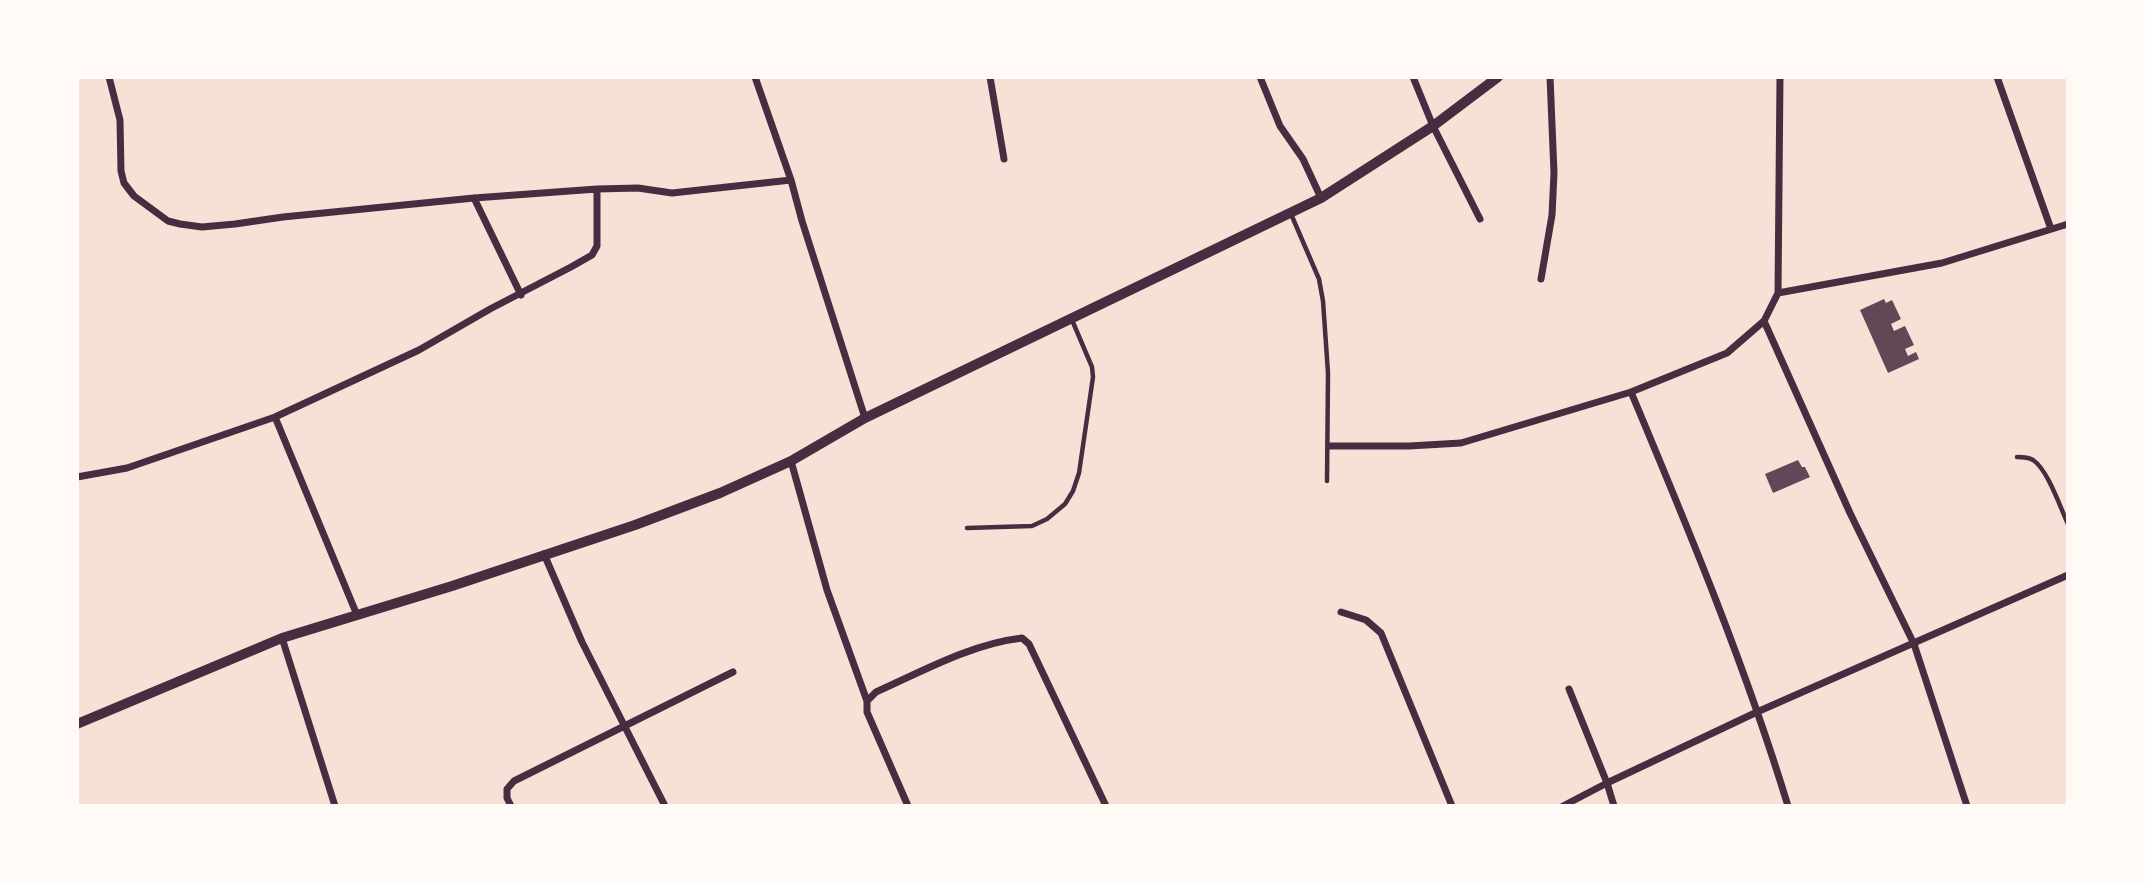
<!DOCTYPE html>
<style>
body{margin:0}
#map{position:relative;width:2145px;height:883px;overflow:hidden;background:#f7e1d7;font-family:"Roboto Condensed",sans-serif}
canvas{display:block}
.frame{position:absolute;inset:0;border:79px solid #fffaf5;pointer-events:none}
</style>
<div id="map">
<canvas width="2145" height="883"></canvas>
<div class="frame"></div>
</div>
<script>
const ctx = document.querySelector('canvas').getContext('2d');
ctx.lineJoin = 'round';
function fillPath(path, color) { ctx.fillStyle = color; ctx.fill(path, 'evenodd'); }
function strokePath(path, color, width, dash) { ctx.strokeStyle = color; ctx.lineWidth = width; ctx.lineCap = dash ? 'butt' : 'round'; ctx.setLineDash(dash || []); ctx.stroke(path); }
const building = new Path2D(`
 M1884,299L1886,303L1892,300L1901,319L1891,324L1894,331L1905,326L1914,345L1905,349L1908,356L1916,352L1919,359L1888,373L1860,310Z
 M1798,460L1802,467H1805L1810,477L1773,493L1765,474Z`);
const service = new Path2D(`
 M1291,214L1319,279L1323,301L1328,373L1327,481
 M2017,457C2023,457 2028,457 2033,460C2048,470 2060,507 2068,524
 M967,528L1032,526L1047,519L1065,504L1073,491L1079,473L1093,377L1092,367L1072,320`);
const minor = new Path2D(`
 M109,77L120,120L121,171L124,183L134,196L168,221L180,224L202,227L235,224L283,217L474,198L597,189L638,188L672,193L791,180
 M755,77L791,180L802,221L865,418
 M990,77L1004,159
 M1260,77L1280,126L1303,159L1321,198
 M1413,77L1433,126L1480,219
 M1997,77L2051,229
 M474,198L521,295
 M1541,279L1552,215L1554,173L1550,77
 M1778,293L1942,263L2068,224
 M1764,321L1850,513L1914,644L1967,806
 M1631,392C1688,528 1745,665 1788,806
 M275,417L357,615
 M1329,446H1409L1461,443L1631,392L1727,353L1764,321L1778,293L1780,77
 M791,461L827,590L867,701
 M77,477L127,468L275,417L419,350L490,309L571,267L592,255L597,246V189
 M544,554L582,642L665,806
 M1341,612L1366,620L1381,633L1452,806
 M282,638L335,806
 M1569,689L1607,783L1757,712L2068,575
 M511,806L507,798V789L514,781L733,672
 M908,806L867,712V701L876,692C923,671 971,644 1022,638L1029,644L1106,806
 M1563,806L1607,783L1614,806`);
const tertiary = new Path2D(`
 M77,724L282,638L452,586L635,525L720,493L791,461L865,418L1321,198L1433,126L1498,77`);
fillPath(building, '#644757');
strokePath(service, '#4a2c40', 4.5);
strokePath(minor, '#4a2c40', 7);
strokePath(tertiary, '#4a2c40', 10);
</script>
